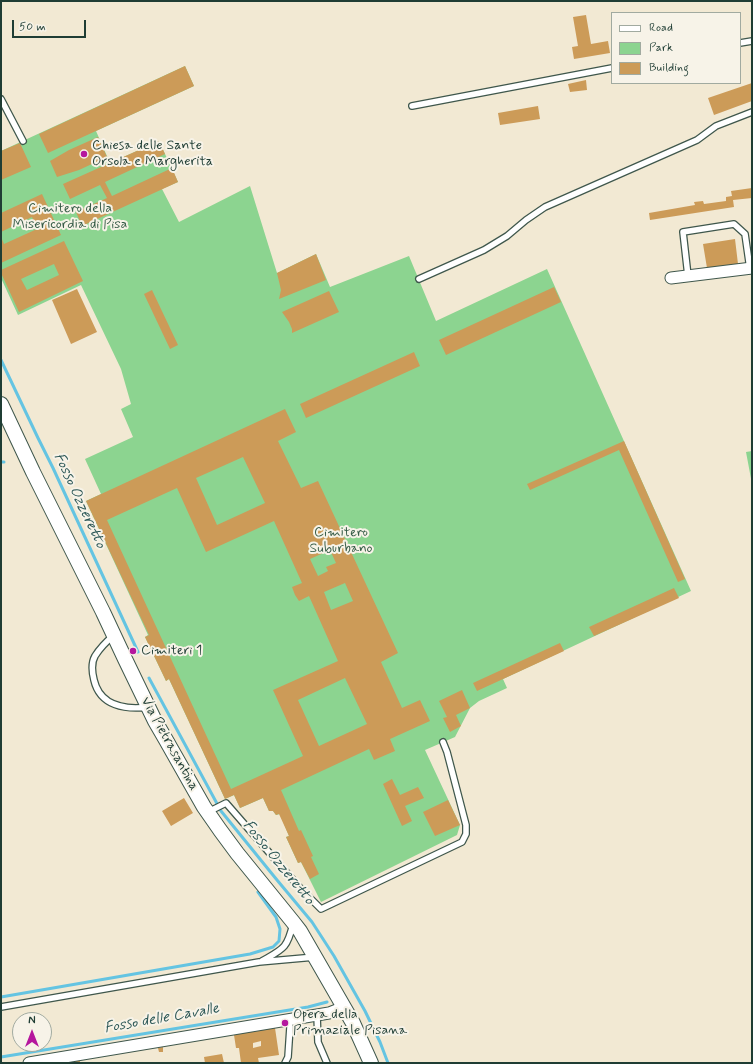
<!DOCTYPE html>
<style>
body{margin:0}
#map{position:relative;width:753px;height:1064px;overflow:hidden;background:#f2e9d3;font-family:Mynerve,sans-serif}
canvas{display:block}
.frame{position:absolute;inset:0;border:2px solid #1f3d34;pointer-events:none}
.legend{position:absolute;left:611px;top:12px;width:130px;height:72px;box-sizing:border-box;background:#f7f3e8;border:1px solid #a1aaa0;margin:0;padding:5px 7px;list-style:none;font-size:12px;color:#1f3d34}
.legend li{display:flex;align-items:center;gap:8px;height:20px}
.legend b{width:20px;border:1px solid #a1aaa0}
.north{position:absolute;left:12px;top:1012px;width:40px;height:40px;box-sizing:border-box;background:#f7f3e8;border:1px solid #a1aaa0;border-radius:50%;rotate:0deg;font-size:11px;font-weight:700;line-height:16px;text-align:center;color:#1f3d34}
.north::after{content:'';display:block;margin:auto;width:14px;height:18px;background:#b5179e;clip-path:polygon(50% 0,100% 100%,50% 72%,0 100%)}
.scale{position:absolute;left:12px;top:20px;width:74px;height:18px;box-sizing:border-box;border:2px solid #1f3d34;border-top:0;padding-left:5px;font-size:12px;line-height:14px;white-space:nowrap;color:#1f3d34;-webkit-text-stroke:3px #f7f3e8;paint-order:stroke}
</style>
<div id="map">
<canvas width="753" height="1064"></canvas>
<div class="frame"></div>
<ul class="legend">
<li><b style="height:5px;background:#fff"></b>Road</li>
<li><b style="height:11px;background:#8cd490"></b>Park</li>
<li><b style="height:11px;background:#cc9b58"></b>Building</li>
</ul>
<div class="north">N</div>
<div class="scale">50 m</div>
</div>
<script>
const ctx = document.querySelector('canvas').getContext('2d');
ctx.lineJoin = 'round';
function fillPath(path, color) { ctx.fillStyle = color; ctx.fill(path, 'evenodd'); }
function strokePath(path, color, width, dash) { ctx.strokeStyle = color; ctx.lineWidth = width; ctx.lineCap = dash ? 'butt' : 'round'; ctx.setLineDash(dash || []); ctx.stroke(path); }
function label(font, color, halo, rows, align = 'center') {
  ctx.font = font + ' Mynerve,sans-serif'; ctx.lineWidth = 4; ctx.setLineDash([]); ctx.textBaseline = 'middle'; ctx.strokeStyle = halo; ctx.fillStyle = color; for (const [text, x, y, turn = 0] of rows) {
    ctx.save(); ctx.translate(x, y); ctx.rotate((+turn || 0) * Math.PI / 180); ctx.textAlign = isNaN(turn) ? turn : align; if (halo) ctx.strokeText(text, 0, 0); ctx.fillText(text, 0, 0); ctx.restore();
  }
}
const green = new Path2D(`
 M185,66L194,86L96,131L110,163L159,141L178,182L162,189L179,222L250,186L277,273L316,254L330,287L409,256L436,321L547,269L691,591L503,679L507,688L479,701L470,708L455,737L425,750L460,825L457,835L321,902L301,862L298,863L286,837L289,836L280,814L276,815L273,811H269L263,798L240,808L234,795L225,799L169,679L166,681L145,637L148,635L86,501L101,494L85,459L133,437L121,409L131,404L121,369L81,285L18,315L1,278V151Z
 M752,451V484L746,452Z`);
const stream = new Path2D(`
 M1,360L38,438L53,468L138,652
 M1,462H4
 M149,678L221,811L277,880L312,922L334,956L365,1011L380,1042L388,1063
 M1,997L250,954L273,947L279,941L280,929L276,917L258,892
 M1,1057L308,1007L327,1002`);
const building = new Path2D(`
 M586,15L591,44L608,41L610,53L574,59L572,47L578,46L573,17Z
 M185,66L194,86L48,153L39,134Z
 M586,80L587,90L570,92L568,84Z
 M752,83V101L714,115L708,98Z
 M538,106L540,119L500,125L498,113Z
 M98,137L107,157L79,170L57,177L50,161L69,150Z
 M159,141L165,154L105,182L112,196L172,168L178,182L82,226L76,212L107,198L100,185L70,199L63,184Z
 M20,143L31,167L1,180V151Z
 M752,188V198L733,200L734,207L650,220L649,213L695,205L694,202L703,201L704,204L726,201V197L732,196L731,191Z
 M42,194L61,235L1,263V237L4,244L37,229L32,217L1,232V213Z
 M735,239L738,264L707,268L703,244Z
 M64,241L83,281L19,312L1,273V270ZM54,264L59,275L27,290L21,279Z
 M316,254L326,280L279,299L281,290L277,273Z
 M554,287L561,302L446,355L439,340Z
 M77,289L97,332L71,344L52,300Z
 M152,290L178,345L170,349L144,294Z
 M329,291L339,312L292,333V329L289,322L282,312Z
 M414,352L420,366L306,418L300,404Z
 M285,409L296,432L278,441L301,488L318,481L398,653L381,662L402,708L420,700L430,721L390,739L395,751L374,760L369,749L281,790L299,831L301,830L313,856L311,857L319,874L310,879L301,862L298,863L286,837L289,836L279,814L276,815L273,811H269L263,798L240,808L234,795L225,799L169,679L166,681L145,637L149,635L86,501ZM243,457L265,503L217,525L196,478ZM177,488L206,552L274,521L302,583L292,587L295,595L299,601L309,596L338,661L273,690L303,756L231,789L107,520ZM330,550L336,563L326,567L328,571L318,576L310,559ZM345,583L353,601L331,610L324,592ZM345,678L367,724L319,746L298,700Z
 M624,441L685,579L678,582L619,450L530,490L527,484Z
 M674,588L679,598L594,636L589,627Z
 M560,643L564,651L477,691L473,683Z
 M462,690L470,708L456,715L461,726L450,732L443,718L447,717L439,701Z
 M392,779L400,795L418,787L424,798L405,806L412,821L402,826L383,784Z
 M184,798L193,813L171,826L162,811Z
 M448,800L460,825L435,836L423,812Z
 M275,1028L279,1055L258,1058L259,1063H241L239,1048H236L234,1035H237V1033L259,1031V1030ZM261,1041V1046L253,1048V1043Z
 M163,1047V1052H159L158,1048Z
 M222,1054L224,1063H205L204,1057Z
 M80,1060V1063H67V1062Z`);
const service = new Path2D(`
 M740,43L752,41
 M1,99L23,141
 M412,106L612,68
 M688,276L683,232L734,224L745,234L750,269
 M419,279L484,250L507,236L526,220L545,207L697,140L716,126L752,112
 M114,635C107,641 100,648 95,656C91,663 92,672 94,680C100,706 125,710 149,707
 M208,812L226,803L300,888L321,909L462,842L466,834V825L447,752L443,742
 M262,961C283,949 287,949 293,924
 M1,1007L259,962L315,957
 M317,1015L318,1042L327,1063
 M285,1063L288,1057L290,1027L288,1020`);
const minor = new Path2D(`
 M671,278L752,268
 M29,1063L329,1013L344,1007`);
const tertiary = new Path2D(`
 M1,404L33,472L103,612L125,659L155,721L166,740L204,807L220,830L237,853L293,922L300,931L353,1023L371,1063`);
const markers = [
 [84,154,4,"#b5179e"],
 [133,651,4,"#b5179e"],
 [285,1023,4,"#b5179e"]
];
const poiNames = [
 ["Chiesa delle Sante",92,146],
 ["Orsola e Margherita",92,162],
 ["Cimiteri 1",141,651],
 ["Opera della",293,1015],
 ["Primaziale Pisana",293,1031]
];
const parkNames = [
 ["Cimitero della",70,209],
 ["Misericordia di Pisa",70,225],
 ["Cimitero",341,533],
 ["Suburbano",341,549]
];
const streetNames = [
 ["Via Pietrasantina",169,744,61]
];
const waterNames = [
 ["Fosso Ozzeretto",79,501,65],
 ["Fosso Ozzeretto",278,863,51],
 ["Fosso delle Cavalle",162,1019,-10]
];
fillPath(green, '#8cd490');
strokePath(stream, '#64c4e2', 3);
fillPath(building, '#cc9b58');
strokePath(service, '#3f574c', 8);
strokePath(minor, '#3f574c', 13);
strokePath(tertiary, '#3f574c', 16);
strokePath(service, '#fff', 5.5);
strokePath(minor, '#fff', 11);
strokePath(tertiary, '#fff', 14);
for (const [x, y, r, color] of markers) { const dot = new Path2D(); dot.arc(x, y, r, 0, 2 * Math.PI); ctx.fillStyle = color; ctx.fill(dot); strokePath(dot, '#f7f3e8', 1.5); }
label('14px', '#1f3d34', '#f7f3e8', poiNames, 'left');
label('14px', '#355b46', '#f7f3e8', parkNames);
label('14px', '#1f3d34', '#f7f3e8', streetNames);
label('italic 15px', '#2d5857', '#f7f3e8', waterNames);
</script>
